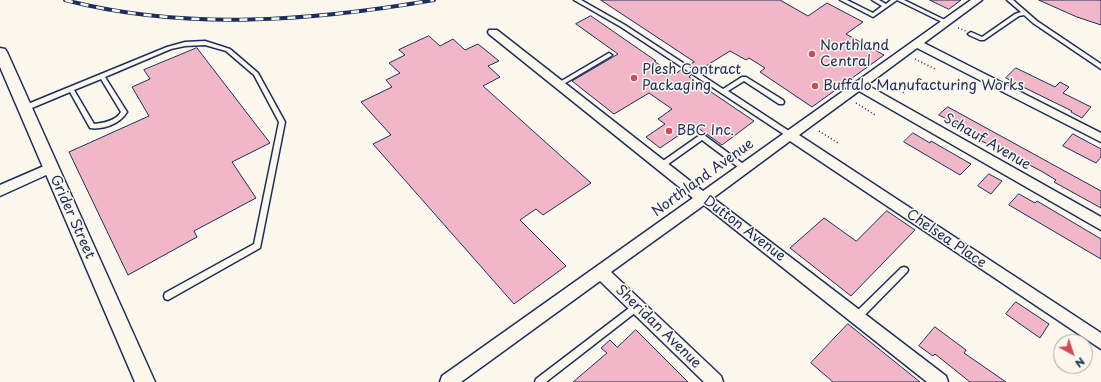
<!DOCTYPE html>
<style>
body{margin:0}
#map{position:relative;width:1101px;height:382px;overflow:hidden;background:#fbf7ec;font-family:"Playpen Sans",sans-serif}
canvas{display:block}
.north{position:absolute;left:1053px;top:334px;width:40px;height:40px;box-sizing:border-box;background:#fbf7ec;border:1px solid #a1a7b3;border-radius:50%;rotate:140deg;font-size:11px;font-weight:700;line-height:16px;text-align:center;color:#1b2f5e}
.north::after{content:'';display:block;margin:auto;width:14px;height:18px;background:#d1495b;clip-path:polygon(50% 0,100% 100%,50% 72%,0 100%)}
</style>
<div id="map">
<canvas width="1101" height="382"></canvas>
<div class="north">N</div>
</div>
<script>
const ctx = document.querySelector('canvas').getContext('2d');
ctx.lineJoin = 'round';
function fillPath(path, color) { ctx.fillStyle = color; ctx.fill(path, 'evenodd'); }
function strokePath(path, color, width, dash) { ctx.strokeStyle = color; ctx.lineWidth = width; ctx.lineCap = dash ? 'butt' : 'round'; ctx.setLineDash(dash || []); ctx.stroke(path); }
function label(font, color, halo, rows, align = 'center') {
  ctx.font = font + ' "Playpen Sans",sans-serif'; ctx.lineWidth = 3; ctx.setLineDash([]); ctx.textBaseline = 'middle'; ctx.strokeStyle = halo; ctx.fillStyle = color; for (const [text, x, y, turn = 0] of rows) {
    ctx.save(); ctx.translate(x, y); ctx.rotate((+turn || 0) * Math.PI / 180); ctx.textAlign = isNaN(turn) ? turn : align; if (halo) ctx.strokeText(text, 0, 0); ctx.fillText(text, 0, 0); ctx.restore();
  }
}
const building = new Path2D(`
 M601,0H780L808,16L827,3L863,22L846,34L884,55L812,107L760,72L765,68L749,58L746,60L730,51L698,71L689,65L694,62Z
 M930,0H961L949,9Z
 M1039,0H1101V25L1077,17Z
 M591,16L656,61H654L674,75L682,69L691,75L689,77L754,121L722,145L694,125L660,148L646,137L665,124L658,119L672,109L649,93L614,114L572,81L618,54L576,24Z
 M429,36L440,46L453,39L465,50L478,44L499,61L488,66L500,77L483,86L591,183L543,215L536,209L520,220L566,266L514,304L373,144L391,135L361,102L392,87L386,80L400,73L389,63L405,55L399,50Z
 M197,48L270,143L232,162L256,198L194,231L197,237L128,275L69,152L149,116L132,87L150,79L144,70Z
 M1016,68L1055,87L1060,82L1069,87L1063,93L1091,107L1082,118L1071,112L1072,111L1019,85L1006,78Z
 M948,107L1101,191V208L1054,182L1056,180L1041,171L1022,161L1020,163L992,144L991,146L965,132L967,130L939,115Z
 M913,133L930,143L931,141L971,164L960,175L904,142Z
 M1073,134L1101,149V157L1096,163L1063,146Z
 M989,174L1002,181L991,194L978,186Z
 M1019,194L1035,203L1037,201L1101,239V259L1009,205Z
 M887,211L915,230L851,296L790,248L824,218L856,241Z
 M1016,302L1049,324L1040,338L1006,314Z
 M848,324L920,382H833L811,363Z
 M935,327L966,350L964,353L1006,382H970L935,354L933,356L919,346Z
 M636,330L688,382H573L607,353L601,348L610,340L617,347Z`);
const path = new Path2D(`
 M958,28L966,31
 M915,59L935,69
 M885,81L904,93
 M856,103L875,115
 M819,131L838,143`);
const service = new Path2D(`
 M574,0H581L625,25L723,89L742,77H746L783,100L784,102L783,104H779L744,81L728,91L792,133L793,135L792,137H788L621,27Z
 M840,0H847L873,13L882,6L872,0H879L886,4L891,0H897L873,17Z
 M897,0H904L949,22L948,23H944Z
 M1007,0H1013L1037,21L1101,64V69L1033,23L1024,15L1019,16L984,40H980L969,35L968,34L971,32L982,37L1015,14L1021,12Z
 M205,41L230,49L258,73L285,122L260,248L168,300L165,299L164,296L165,293L254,244L279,122L254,75L226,51L205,45L185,46L171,49L105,77L127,112C120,124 103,130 90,128L70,92L27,110H23L22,108L23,106L167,47L185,42ZM101,79L121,112C116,121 103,123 94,124L74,90Z
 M609,53L612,55L611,56L562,85H558L557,84L558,83Z
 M700,135H704L746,166L747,168L746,170H742L702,140L664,167H660L659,165L660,163Z
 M904,267L907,268L908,270L907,272L860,320L857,321L854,320L853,317L854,314L901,268Z
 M637,302L640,303L641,306L640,309L546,382H535L536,379Z`);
const minor = new Path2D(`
 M971,0H982L924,43L1101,133V142L917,48L867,85L1101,217V230L859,91L799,135L1101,333V349L790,141L713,198L946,376L948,382H927L704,205L611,272L721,376L723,382H704L600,281L461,382H440L442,376L693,198L489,34L488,32L489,30H497L703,191Z
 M51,163L55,165L57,168L55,171L0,196V185Z`);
const tertiary = new Path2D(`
 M0,48L5,49L7,52L155,382H135L0,67Z`);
const rail = new Path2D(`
 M65,0C185,31 313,21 434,0`);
const markers = [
 [812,54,4,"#d1495b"],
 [634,78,4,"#d1495b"],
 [815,86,4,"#d1495b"],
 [669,131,4,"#d1495b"]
];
const poiNames = [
 ["Northland",820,46],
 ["Central",820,62],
 ["Plesh Contract",642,70],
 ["Packaging",642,86],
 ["Buffalo Manufacturing Works",823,86],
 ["BBC Inc.",677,131]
];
const streetNames = [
 ["Schauf Avenue",987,142,30],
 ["Northland Avenue",703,178,-36],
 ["Grider Street",72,217,66],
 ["Dutton Avenue",744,229,37],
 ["Chelsea Place",946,239,34],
 ["Sheridan Avenue",658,327,44]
];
fillPath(building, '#f1b7c8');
strokePath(building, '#1b2f5e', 1);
strokePath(service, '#1b2f5e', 3);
strokePath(minor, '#1b2f5e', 3);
strokePath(tertiary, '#1b2f5e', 3);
strokePath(path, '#1b2f5e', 1.5, [1, 2.5]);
fillPath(service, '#fbf7ec');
fillPath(minor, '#fbf7ec');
fillPath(tertiary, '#fbf7ec');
strokePath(rail, '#1b2f5e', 4);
strokePath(rail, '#fbf7ec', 2.5, [8]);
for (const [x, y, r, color] of markers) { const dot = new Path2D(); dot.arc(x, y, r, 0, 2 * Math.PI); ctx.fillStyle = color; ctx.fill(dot); strokePath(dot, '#fbf7ec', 1.5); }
label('14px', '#1b2f5e', '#fbf7ec', poiNames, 'left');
label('14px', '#1b2f5e', '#fbf7ec', streetNames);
</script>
